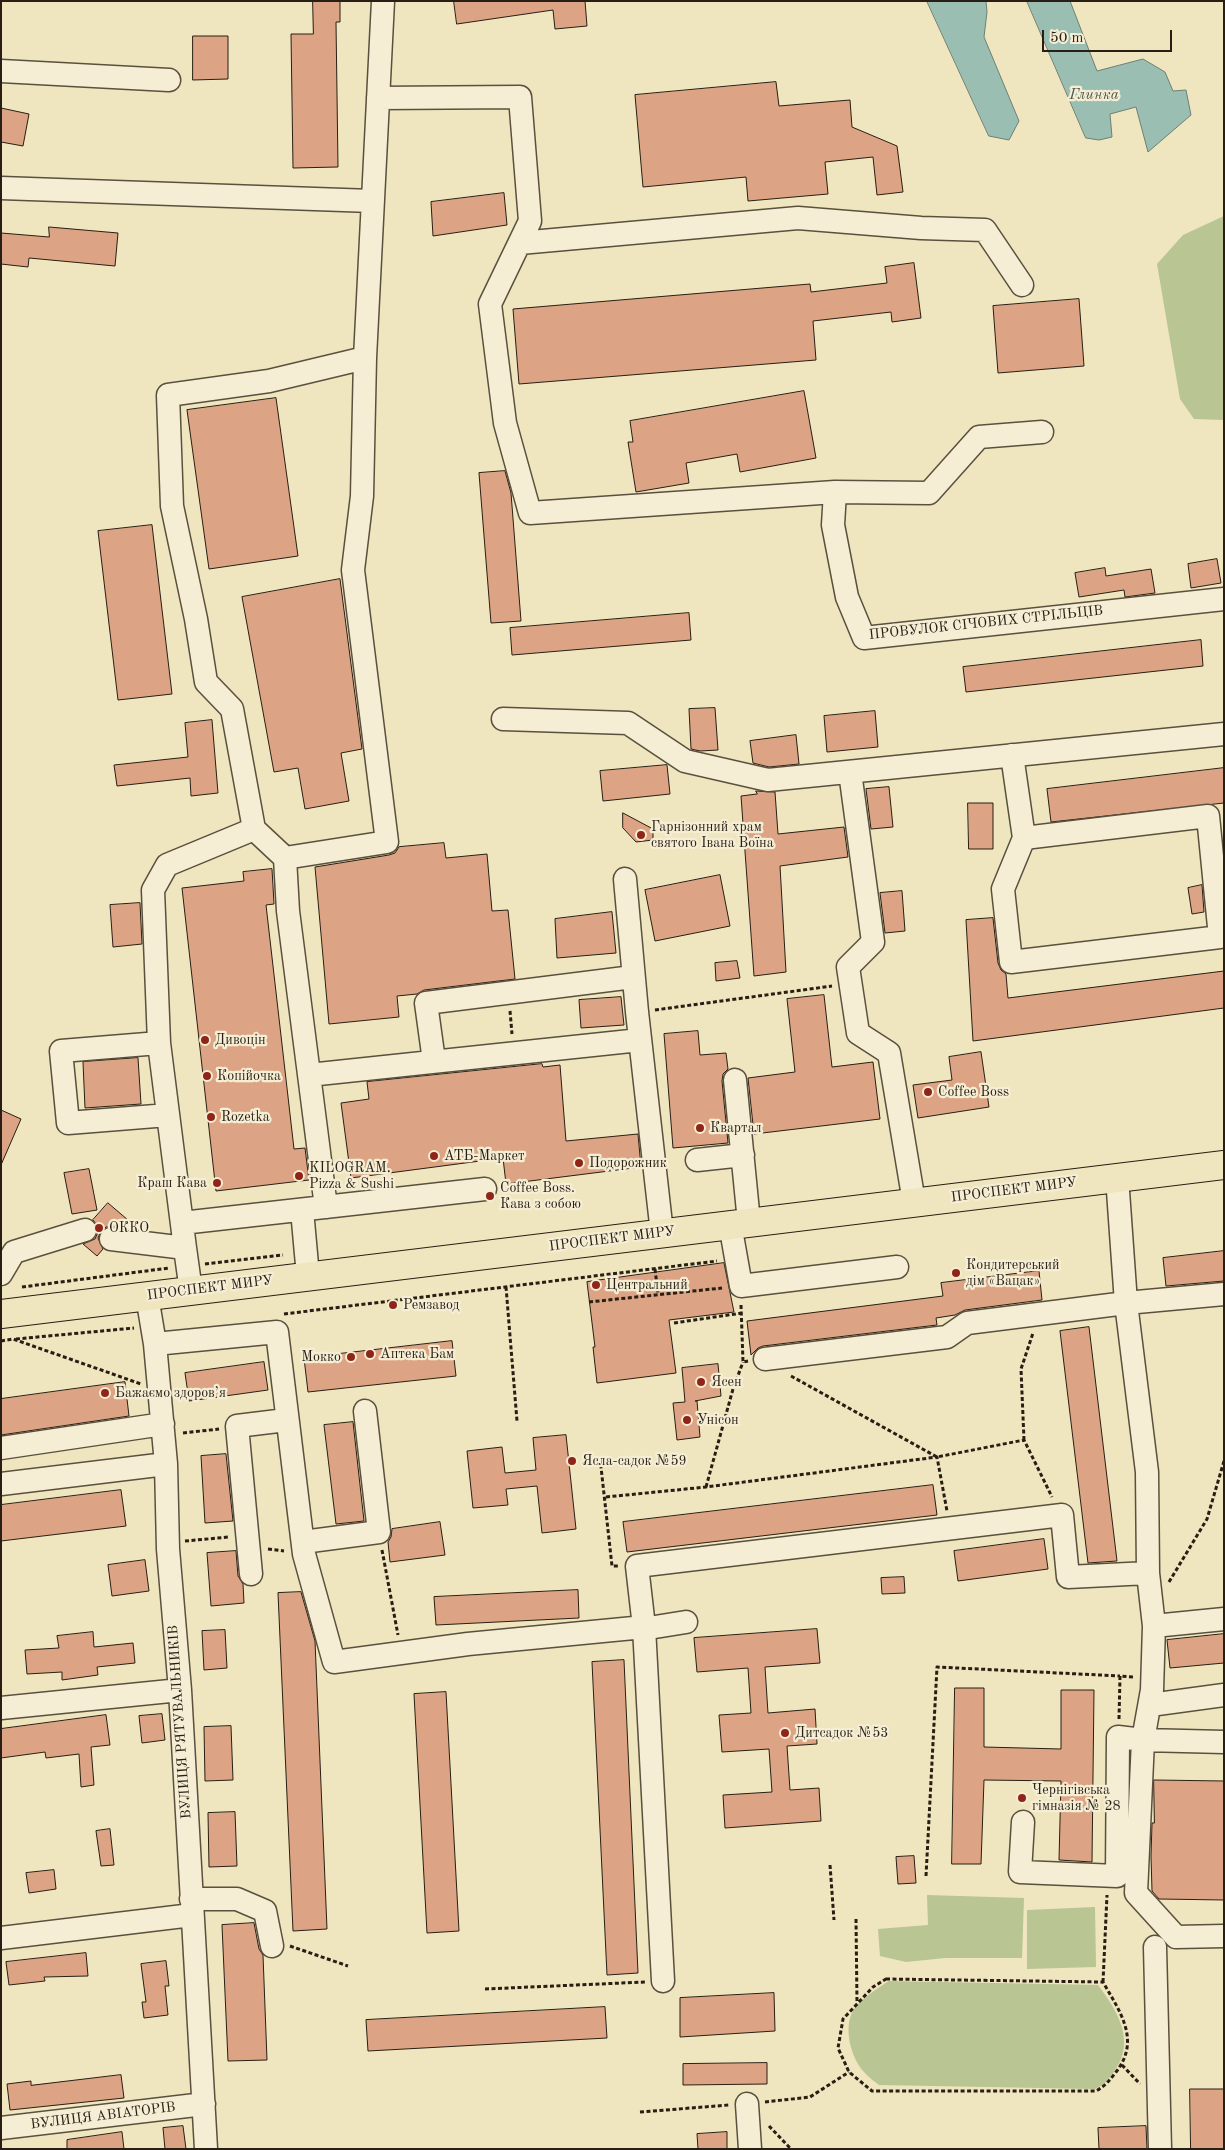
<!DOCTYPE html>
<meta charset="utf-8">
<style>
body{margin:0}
#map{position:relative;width:1225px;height:2150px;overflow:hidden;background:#efe5bf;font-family:"Old Standard TT",serif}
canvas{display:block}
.frame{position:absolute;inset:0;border:2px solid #281e13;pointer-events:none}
.scale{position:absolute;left:1042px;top:30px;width:130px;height:22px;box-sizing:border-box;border:2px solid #281e13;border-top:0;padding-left:6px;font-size:15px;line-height:18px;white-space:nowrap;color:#281e13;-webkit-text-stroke:4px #f5eed5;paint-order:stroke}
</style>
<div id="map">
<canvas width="1225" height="2150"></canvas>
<div class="frame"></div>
<div class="scale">50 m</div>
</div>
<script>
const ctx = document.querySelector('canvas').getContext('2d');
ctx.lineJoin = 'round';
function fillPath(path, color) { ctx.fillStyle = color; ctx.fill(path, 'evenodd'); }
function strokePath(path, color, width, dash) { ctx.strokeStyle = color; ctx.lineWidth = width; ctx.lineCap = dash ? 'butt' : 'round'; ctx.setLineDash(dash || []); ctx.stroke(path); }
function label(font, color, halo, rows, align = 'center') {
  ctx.font = font + ' "Old Standard TT",serif'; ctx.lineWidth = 4.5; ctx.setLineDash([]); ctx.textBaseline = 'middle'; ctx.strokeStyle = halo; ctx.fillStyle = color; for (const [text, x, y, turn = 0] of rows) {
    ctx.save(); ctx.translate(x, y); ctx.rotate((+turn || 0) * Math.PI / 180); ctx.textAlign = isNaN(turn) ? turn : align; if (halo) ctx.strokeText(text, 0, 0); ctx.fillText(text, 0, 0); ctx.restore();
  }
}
const green = new Path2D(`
 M1224,216V420L1194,419L1180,399L1157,264L1183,235Z
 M927,1895L1024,1898L1022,1958H945L906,1962L880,1956L878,1929L928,1925Z
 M1095,1907L1096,1967L1027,1969V1910Z
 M889,1981L1098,1985C1117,2010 1136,2041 1115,2070C1109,2079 1105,2084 1095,2089L879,2085C874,2081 868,2077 864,2072C851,2058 843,2028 853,2011C859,2000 878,1988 889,1981Z`);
const water = new Path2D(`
 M927,1H986L987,12L984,37L1019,121L1009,140L989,136Z
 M1027,1H1070L1097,71L1143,59L1165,72L1173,91L1186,90L1191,115L1148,152L1136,107L1110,114L1112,137L1099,140L1086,138Z`);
const building = new Path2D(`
 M313,1H340V22H336L338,167L293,168L291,34H313Z
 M454,1H585L587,26L555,29L553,10L457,24Z
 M193,36H228V79L193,80Z
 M776,82L779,106L850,100L852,127L897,146L903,192L877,195L873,157L825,162L828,194L748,201L746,177L643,187L635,95Z
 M1,108L29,114L23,146L1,142Z
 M504,193L507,225L433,236L431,202Z
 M49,227L118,233L115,266L29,258L28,267L1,264V233L49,237Z
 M914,263L921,318L892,322L891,312L813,321L816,360L519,384L513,309L810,284L811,292L887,283L885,267Z
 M1079,299L1084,366L998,373L993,306Z
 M804,391L816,458L740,472L737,454L686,463L689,483L636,492L628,442H633L630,421Z
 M276,398L298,556L209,569L187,410Z
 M505,471L511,493L521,621L491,623L479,473Z
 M152,525L172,694L118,700L98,531Z
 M1217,559L1221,583L1191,588L1188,564Z
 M1105,568L1106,576L1151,569L1155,593L1125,597L1124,590L1079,597L1075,573Z
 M340,579L362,749L341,753L349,801L305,809L298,768L274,772L242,597Z
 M689,613L691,640L512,655L510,628Z
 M1201,640L1203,666L966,692L963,667Z
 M715,708L718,750L700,751L691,749L689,709Z
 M875,711L878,747L827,752L824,716Z
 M212,720L218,793L191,796L190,778L117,786L114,765L188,757L185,723Z
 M796,735L799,764L769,767L753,763L750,741Z
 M667,765L670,794L603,801L600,771Z
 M1224,768V803L1051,822L1047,789Z
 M889,787L893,827L871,829L866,789Z
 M756,791L775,792L778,834L844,827L848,857L780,866L786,972L754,976L741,796L757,794Z
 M968,803H993V849H969Z
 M623,813L653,829V840L636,842L623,828Z
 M444,843L446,858L487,854L492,911L508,910L515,979L424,990L417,994L397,996L399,1017L329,1024L315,867L389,855L395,853L399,847Z
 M272,869L274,904L266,905L294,1149L305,1148L309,1180L216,1191L182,888L244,881L243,872Z
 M720,875L730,926L655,941L645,890Z
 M1202,885L1204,912L1192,914L1188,888Z
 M902,891L905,931L885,933L880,893Z
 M140,903L142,944L113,947L110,905Z
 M612,912L616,953L557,958L555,919Z
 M993,918L998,963L1001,970L1006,974L1008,998L1224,971V1008L973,1041L966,920Z
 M737,961L740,978L716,981L715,963Z
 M824,995L832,1067L873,1062L880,1119L754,1134L748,1078L795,1072L787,999Z
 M621,997L624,1025L581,1028L579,1000Z
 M698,1031L700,1055L726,1053L728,1069L723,1074L722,1081L728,1143L673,1148L664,1034Z
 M981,1052L989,1107L918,1118L913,1085L952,1080L949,1057Z
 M138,1058L141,1104L85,1108L83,1062Z
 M542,1064L543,1067L560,1065L566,1141L638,1134L641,1167L506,1184L503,1158L351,1178L341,1103L369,1099L367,1082Z
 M1,1110L21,1119L1,1165Z
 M89,1169L97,1210L72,1214L64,1173Z
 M108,1203L128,1220L121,1227H106L101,1231L98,1238L103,1249L97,1256L83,1244L95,1239L98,1232V1227L93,1220Z
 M1224,1251V1281L1166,1286L1163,1258Z
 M724,1263L734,1312L669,1320L676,1373L597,1383L593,1347H595L587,1282Z
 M1039,1271L1042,1300L965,1310L955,1315L936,1318L937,1325L763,1346L758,1348L751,1355L747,1321L943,1296L941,1283Z
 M1089,1327L1117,1561L1088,1563L1060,1331Z
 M452,1341L456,1376L308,1392L304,1358Z
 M264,1362L268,1390L189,1401L185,1373Z
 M718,1364L721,1396L695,1401H697L700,1437L677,1440L673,1403L685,1402L682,1368Z
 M125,1382L129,1416L1,1435V1399Z
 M353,1422L364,1521L336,1524L324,1425Z
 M566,1435L576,1529L542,1533L537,1486L506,1489L508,1505L473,1508L467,1451L502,1447L505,1473L536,1470L533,1438Z
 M226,1454L233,1521L205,1523L201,1456Z
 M933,1485L937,1515L627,1552L623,1522Z
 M121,1490L126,1526L1,1541V1505Z
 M440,1522L445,1555L390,1562L388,1542L391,1537L392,1529Z
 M1044,1539L1048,1569L958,1581L954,1551Z
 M236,1551L238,1576L243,1584L244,1603L211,1606L207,1553Z
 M145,1560L149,1591L112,1596L108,1565Z
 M904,1577L905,1593L882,1594L881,1578Z
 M578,1590L579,1618L436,1625L434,1597Z
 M301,1592L315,1641L327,1929L293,1931L278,1593Z
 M817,1629L820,1663L765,1667L768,1713L815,1709L817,1744L787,1746L790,1790L819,1788L821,1821L725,1828L723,1795L772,1792L769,1749L722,1752L719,1715L751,1713L748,1668L697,1672L694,1638Z
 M225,1630L227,1668L204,1670L202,1631Z
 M93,1632L94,1647L133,1643L135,1663L97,1667L98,1675L62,1680V1672L27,1674L25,1650L59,1648L57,1636Z
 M1224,1634V1663L1170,1668L1167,1640Z
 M624,1660L638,1973L607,1975L592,1662Z
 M955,1688H984V1747L1061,1749V1690H1094L1092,1862L1059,1860L1061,1781L984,1780L981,1864H952Z
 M446,1692L459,1931L427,1933L414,1694Z
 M162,1714L165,1740L142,1743L139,1716Z
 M106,1715L110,1745L91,1747L94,1785L81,1787L79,1754L46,1758L45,1752L1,1758V1729Z
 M231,1726L233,1780L205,1781L204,1727Z
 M1154,1780L1224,1781V1900L1159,1899L1152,1891L1151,1856L1152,1823H1154Z
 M235,1812L237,1866L209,1867L208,1813Z
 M110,1829L114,1865L101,1866L96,1831Z
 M914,1856L916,1883L898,1884L896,1857Z
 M54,1870L56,1889L29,1893L26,1873Z
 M254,1923L259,1949L263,1955L267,2060L228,2061L222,1925Z
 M86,1953L88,1976L44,1977L45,1981L9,1985L6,1962Z
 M166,1961L169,1986H165L168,2015L144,2018L142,2002H146L141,1964Z
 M774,1993L775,2031L680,2037V1998Z
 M605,2007L607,2038L368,2051L366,2020Z
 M767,2063V2084L683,2085V2064Z
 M121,2075L124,2098L10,2110L7,2084L31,2081V2085Z
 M1190,2089H1224V2149H1191Z
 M183,2126L186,2149H165L163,2128Z
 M1146,2126L1147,2149H1099L1098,2128Z
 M122,2132L124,2149H67V2140Z
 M727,2132V2149H698L697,2134Z`);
const path = new Path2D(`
 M655,1010L832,986
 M510,1011L512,1034
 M205,1264L283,1255
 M655,1269L658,1294
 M22,1287L169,1268
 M506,1287L517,1421
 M589,1302L722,1288
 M741,1305L743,1362L748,1361
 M284,1314L717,1261
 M674,1323L742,1313
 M16,1339L134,1328
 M1,1341L13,1339L141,1384
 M791,1376L937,1457L1024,1440L1052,1497
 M183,1433L219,1429
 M1024,1440L1021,1369L1033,1333
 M600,1458L612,1566H619
 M706,1487L733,1389L743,1362
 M606,1497L706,1487L937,1457L947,1511
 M185,1541L229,1537
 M268,1549L284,1551
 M382,1550L398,1635
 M1169,1582L1207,1519L1224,1461
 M1119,1719L1120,1676L1133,1677
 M830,1865L834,1920
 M926,1876L937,1667L1120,1676
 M856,1919L857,2003
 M290,1946L348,1966
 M886,1979L1103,1982C1120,2012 1141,2040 1116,2072C1110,2080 1105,2086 1096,2091H872L849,2072L838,2048L843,2019L873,1987Z
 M1103,1982L1107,1895
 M485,1989L645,1982
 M1122,2065L1140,2084
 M765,2102L810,2097L849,2072
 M640,2112L729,2105
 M769,2126L791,2149`);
const minor = new Path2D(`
 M1,71L169,80
 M378,98L520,97L530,221L490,304L505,423L530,513L835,492L833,525L847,597L864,638L1224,599
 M1,188L372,201
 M520,243L798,218L921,228L985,230L1022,285
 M835,492L929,493L979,437L1042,432
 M503,719L628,723L685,761L768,780L1224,734
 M1012,755L1024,838L1003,889L1011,962L1220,937L1208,816L1024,838
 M850,772L873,942L848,967L858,1033L889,1053L914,1202
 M285,858L254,829L232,709L206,682L196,619L172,506L168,395L269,381L365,358
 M625,879L637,1012L662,1233
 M159,1043L153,890L167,865L254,829
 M434,1061L426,1003L633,977
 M309,1075L640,1040
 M735,1080L749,1222
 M168,1115L68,1123L61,1051L159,1043L185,1248L191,1291
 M697,1160L743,1155
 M1117,1177L1126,1303L1147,1472L1148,1573L1154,1626L1152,1690L1143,1740L1136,1893L1176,1937L1224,1936
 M326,1207L288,911L285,858L387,842L353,570L362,496L365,358L383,1
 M302,1210L308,1276
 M182,1223L485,1189
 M730,1224L741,1286L897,1267
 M111,1239L185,1248
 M1,1274L14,1252L85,1230
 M147,1296L155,1344L166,1464L168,1549L180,1690L206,2149
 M155,1344L277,1332L304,1554L334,1662L468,1644L644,1627L637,1566L1062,1515L1068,1577L1148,1573
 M765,1359L947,1337L967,1323L1126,1303L1224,1294
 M1,1448L163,1424
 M1,1484L166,1464
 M303,1542L379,1532L365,1411
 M251,1574L237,1426L286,1420
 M1154,1626L1224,1619
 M1150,1705L1224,1695
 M1,1708L180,1690
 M1023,1822L1020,1872L1117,1876L1118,1737L1143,1740L1224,1742
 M191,1899H237L265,1911L272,1946
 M1,1938L192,1915
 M1155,1947L1160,2149
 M663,1981L644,1627H655L686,1622
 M747,2104L750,2149
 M1,2128L204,2104`);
const major = new Path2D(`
 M1,1314L1224,1165`);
const markers = [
 [641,835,5,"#8f2418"],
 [205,1040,5,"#8f2418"],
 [207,1076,5,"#8f2418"],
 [928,1092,5,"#8f2418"],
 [211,1117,5,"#8f2418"],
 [700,1128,5,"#8f2418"],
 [434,1156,5,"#8f2418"],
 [579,1163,5,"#8f2418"],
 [299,1176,5,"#8f2418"],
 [217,1183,5,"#8f2418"],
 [490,1196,5,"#8f2418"],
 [99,1228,5,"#8f2418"],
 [956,1273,5,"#8f2418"],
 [596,1285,5,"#8f2418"],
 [393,1305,5,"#8f2418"],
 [370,1354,5,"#8f2418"],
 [351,1357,5,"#8f2418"],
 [701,1382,5,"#8f2418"],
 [105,1393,5,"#8f2418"],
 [687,1420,5,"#8f2418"],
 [572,1461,5,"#8f2418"],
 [785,1733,5,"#8f2418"],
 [1022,1798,5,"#8f2418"]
];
const streetNames = [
 ["ПРОВУЛОК СІЧОВИХ СТРІЛЬЦІВ",986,623,-6],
 ["ПРОСПЕКТ МИРУ",1014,1190,-7],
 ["ПРОСПЕКТ МИРУ",612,1239,-7],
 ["ПРОСПЕКТ МИРУ",210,1288,-7],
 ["ВУЛИЦЯ РЯТУВАЛЬНИКІВ",180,1722,-94],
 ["ВУЛИЦЯ АВІАТОРІВ",103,2116,-7]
];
const poiNames = [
 ["Гарнізонний храм",651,827],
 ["святого Івана Воїна",651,843],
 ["Дивоцін",215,1040],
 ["Копійочка",217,1076],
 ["Coffee Boss",938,1092],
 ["Rozetka",221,1117],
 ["Квартал",710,1128],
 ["АТБ-Маркет",444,1156],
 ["Подорожник",589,1163],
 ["KILOGRAM.",309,1168],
 ["Pizza & Sushi",309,1184],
 ["Краш Кава",207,1183,"right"],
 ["Coffee Boss.",500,1188],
 ["Кава з собою",500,1204],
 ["ОККО",109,1228],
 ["Кондитерський",966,1265],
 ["дім «Вацак»",966,1281],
 ["Центральний",606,1285],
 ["Ремзавод",403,1305],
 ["Аптека Бам",380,1354],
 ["Мокко",341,1357,"right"],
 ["Ясен",711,1382],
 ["Бажаємо здоров’я",115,1393],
 ["Унісон",697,1420],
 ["Ясла-садок №59",582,1461],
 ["Дитсадок №53",795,1733],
 ["Чернігівська",1032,1790],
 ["гімназія № 28",1032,1806]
];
const waterNames = [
 ["Глинка",1094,95]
];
fillPath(green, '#b9c592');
fillPath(water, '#9abfb2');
strokePath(water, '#6c7f72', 1);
fillPath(building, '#dca484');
strokePath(building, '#281e13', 1);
strokePath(minor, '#5a503e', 25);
strokePath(major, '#281e13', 30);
strokePath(path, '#281e13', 3, [4, 2.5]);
strokePath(minor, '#f5eed5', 22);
strokePath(major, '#efe5bf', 28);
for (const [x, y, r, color] of markers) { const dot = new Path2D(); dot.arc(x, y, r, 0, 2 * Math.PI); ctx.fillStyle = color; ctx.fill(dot); strokePath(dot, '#f5eed5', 2); }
label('14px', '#281e13', '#f5eed5', streetNames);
label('14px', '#281e13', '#f5eed5', poiNames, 'left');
label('italic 15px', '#50564b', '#f5eed5', waterNames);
</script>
